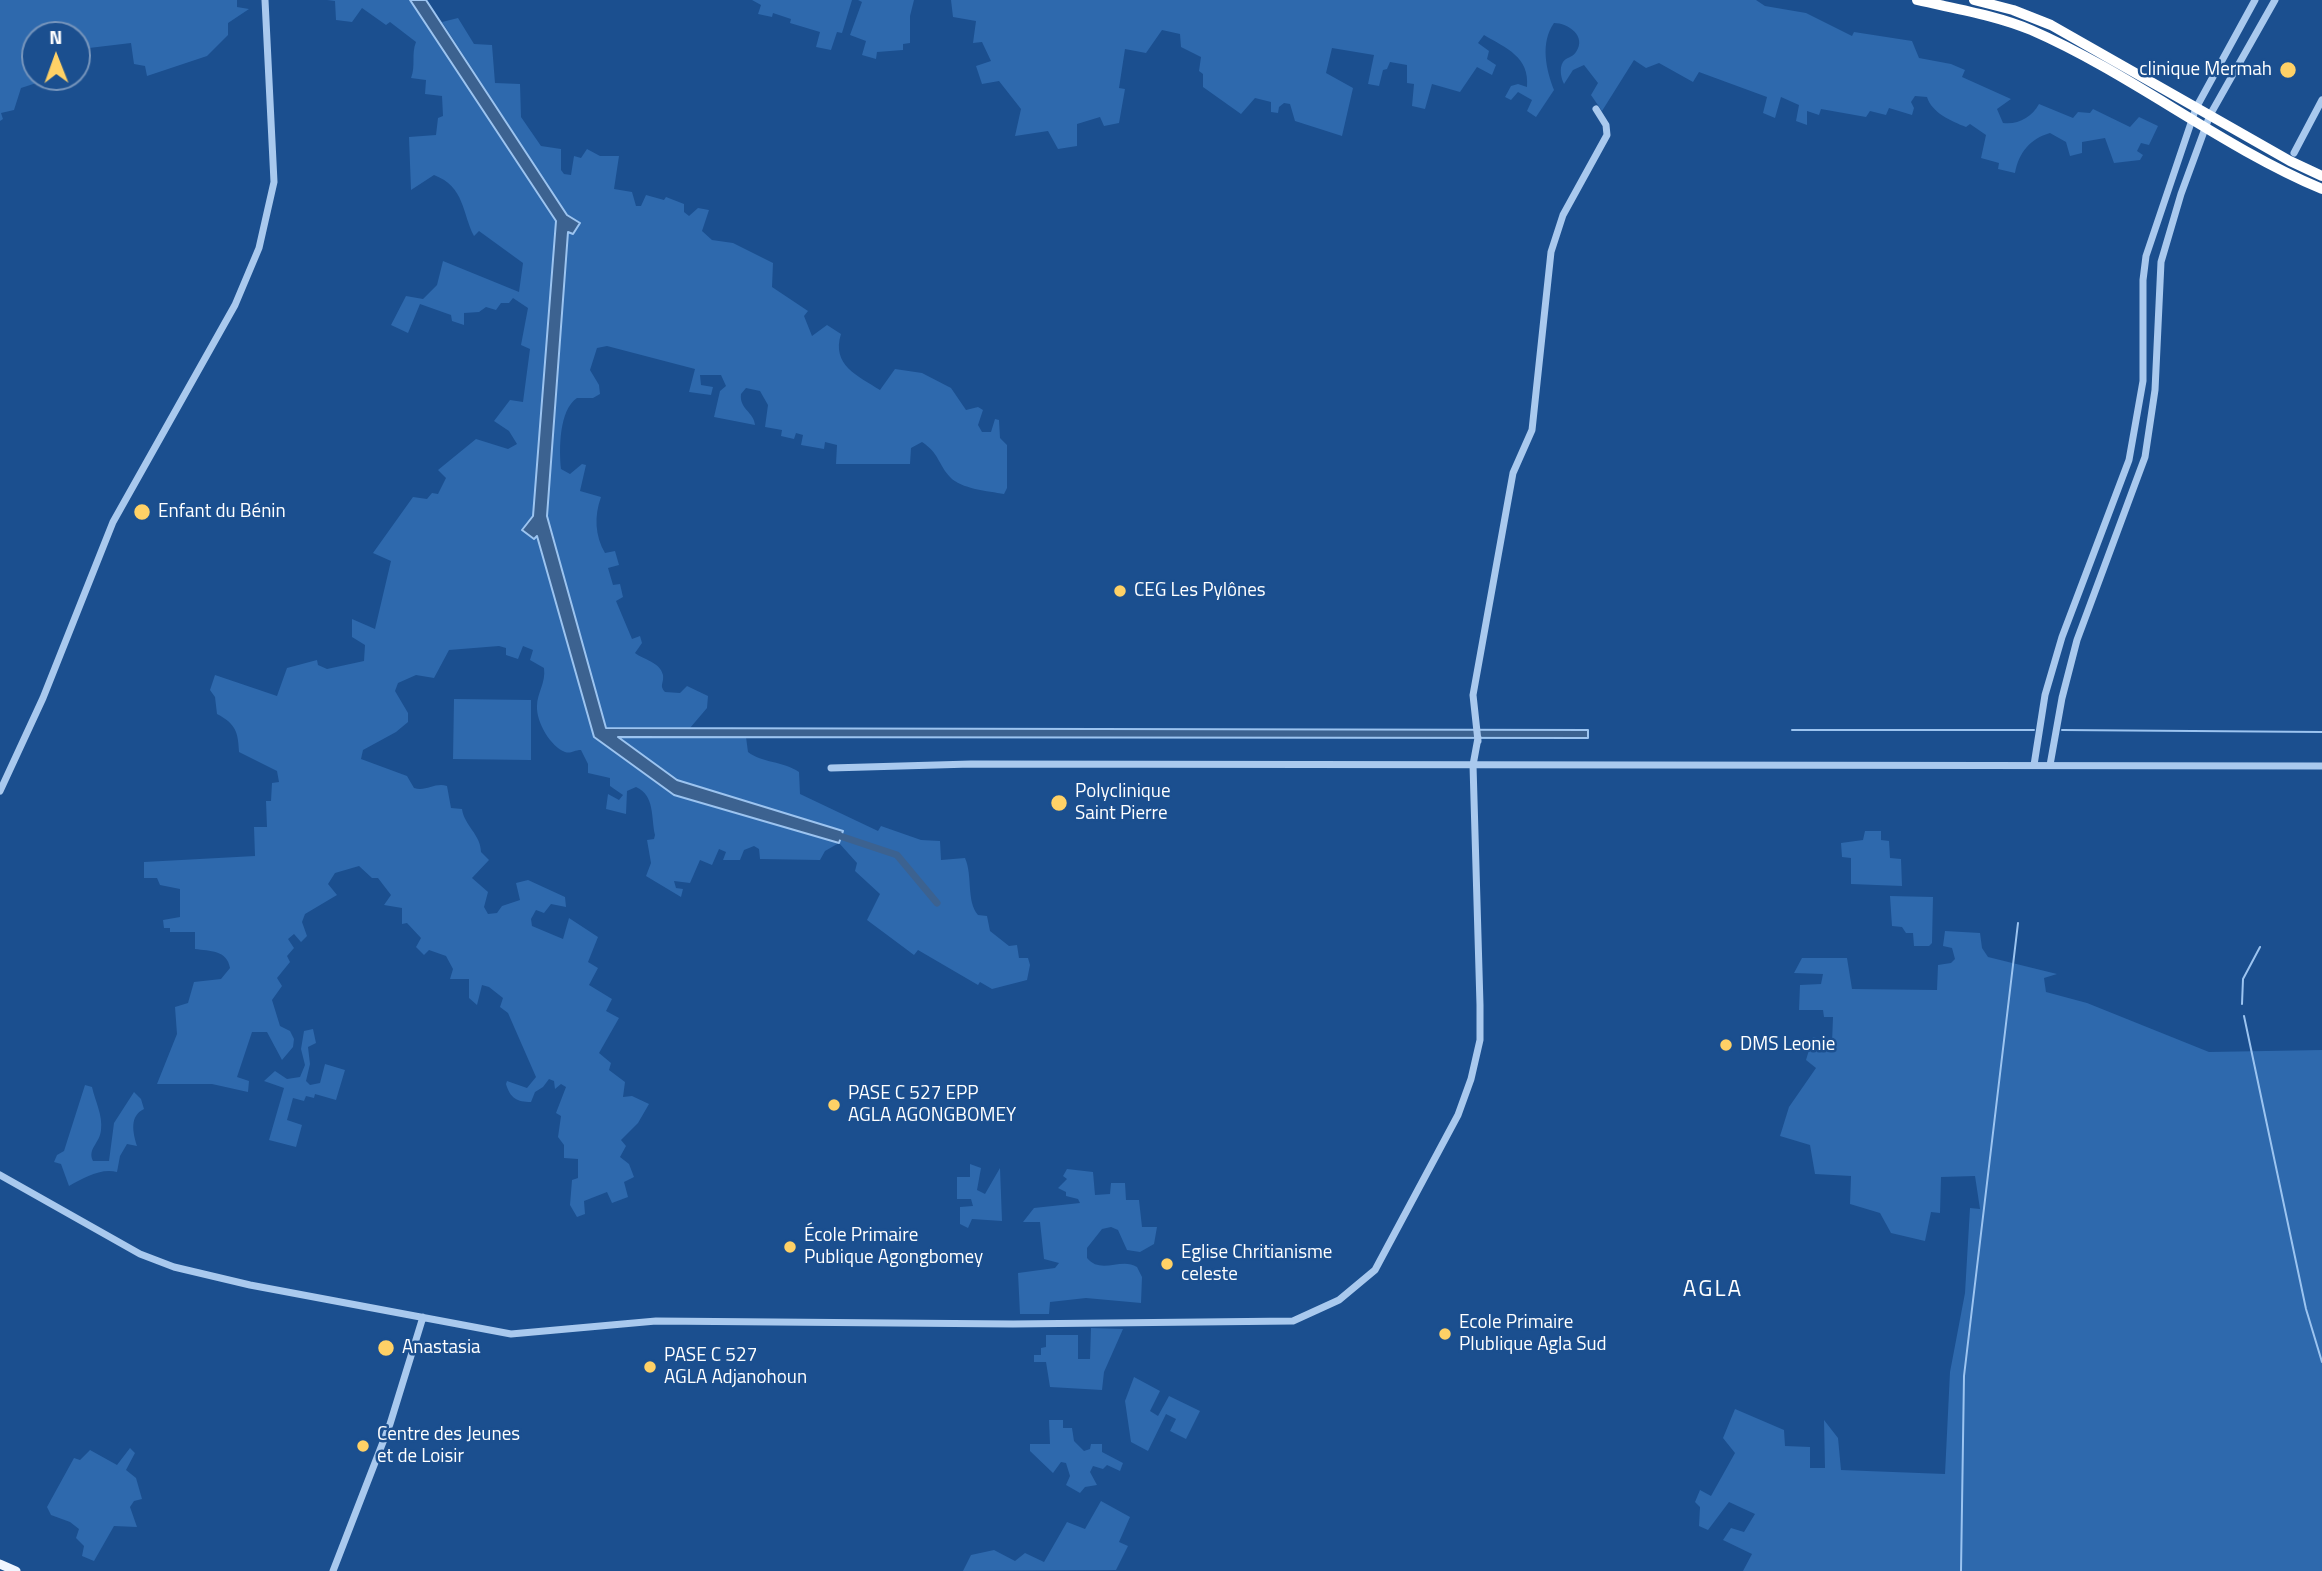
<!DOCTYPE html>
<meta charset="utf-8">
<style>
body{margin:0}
#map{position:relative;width:2322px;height:1571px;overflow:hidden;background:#1b4f8f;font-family:"Titillium Web",sans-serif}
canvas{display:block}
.north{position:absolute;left:21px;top:21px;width:70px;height:70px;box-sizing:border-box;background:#1b4f8f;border:2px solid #7695bc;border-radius:50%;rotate:359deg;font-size:19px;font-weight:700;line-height:28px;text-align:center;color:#fff}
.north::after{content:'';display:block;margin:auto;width:24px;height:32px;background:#ffd166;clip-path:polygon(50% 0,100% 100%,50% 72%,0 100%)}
</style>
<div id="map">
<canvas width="2322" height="1571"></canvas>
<div class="north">N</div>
</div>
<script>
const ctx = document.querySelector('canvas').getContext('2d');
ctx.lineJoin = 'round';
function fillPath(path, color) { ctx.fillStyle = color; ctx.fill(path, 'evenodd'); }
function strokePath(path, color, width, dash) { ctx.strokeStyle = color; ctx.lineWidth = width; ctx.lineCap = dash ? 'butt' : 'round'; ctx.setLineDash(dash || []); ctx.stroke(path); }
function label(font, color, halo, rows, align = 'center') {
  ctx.font = font + ' "Titillium Web",sans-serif'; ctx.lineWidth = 5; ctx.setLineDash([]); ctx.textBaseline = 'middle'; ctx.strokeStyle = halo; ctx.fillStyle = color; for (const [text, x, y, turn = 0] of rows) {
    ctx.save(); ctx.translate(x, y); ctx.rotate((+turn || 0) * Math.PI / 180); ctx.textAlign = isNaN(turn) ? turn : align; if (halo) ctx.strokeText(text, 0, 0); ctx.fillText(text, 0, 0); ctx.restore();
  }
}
const green = new Path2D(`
 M0,0H237V7L249,9L228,23V35L207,56L147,76L145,66L134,64L131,43L89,48V61L80,66L82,78L67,81L65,77H77V35H35V77H55L21,88L14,110L1,113L3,119L0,121Z
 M327,0H410L556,221L533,516L523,530L537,535L594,736L674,795L839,843L842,831L677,780L616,737H746L748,752C762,763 783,761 799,772L800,794L878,831L881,826L921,840L940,841L941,860L965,858C973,876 966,901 978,915L987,916L990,931L1009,946L1017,945L1019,958H1028L1030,965L1027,980L992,989L980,982L978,985L918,950L914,955L867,920L880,894L855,871L857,863L839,843L825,851L820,860L760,859L759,849L754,846L744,850L740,860H723L726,852L719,849L712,865L700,860L690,883L674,881L676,888L683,889L681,897L646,876L651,863L647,840L654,839L655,835C651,818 655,795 636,787L627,791L626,814L606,809L608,794L619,800L623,795L610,786V778L588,773V764L581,750C574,750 571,754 565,752C551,747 536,722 537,706C537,693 546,683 544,668L530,660L533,650L523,646L518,659L506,655V648L499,646L449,650L434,678L416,675L398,683L395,691L408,713V722L396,732L363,750L361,759L407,776L414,788C426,792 435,782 447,786L451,808L462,809C464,825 481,835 481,852L489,860L472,878L488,892L484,907L488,914L497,913L502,906L520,900L516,883L528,880L565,897L566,907L551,904L544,913L536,910L531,919L532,926L563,939L569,918L598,937L588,962L598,968L589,985L612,999L606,1011L619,1018L599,1053L611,1063L609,1070L625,1082L623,1097L632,1096L649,1104L638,1123L621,1140L626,1146L620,1157L629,1164L634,1177L624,1182L628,1197L612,1203L607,1192L584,1201L585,1214L577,1217L570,1205L572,1180L578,1178V1159L564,1158V1145L558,1137L561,1116L556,1113L566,1087L561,1084L555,1089L554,1081L549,1079L543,1087L535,1092L531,1102C517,1102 510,1098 506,1084L507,1081L527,1088L536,1077L508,1013L500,1007L503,998L489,987L482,985L477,1005L469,998V979H450L453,969L446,956L429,950L424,955L416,947L421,938L407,923L402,924V908L384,905L391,895L378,878H372L359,866L335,873L328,884L337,895L305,914L302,922L307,936L301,942L294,934L288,939L294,948L287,956L290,962L277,978L282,986L272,1000L280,1026L290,1031L294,1039L293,1047L282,1060L267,1032H252L237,1077L249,1081L248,1092L212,1084H157L177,1034L175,1007L188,1003L194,982L221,979L230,968C227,950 210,951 195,949V932H170V928H164L163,920L180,917V889L160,885L157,878H144V862L255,856L254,827H267L266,801H271L272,783L279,782L277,771L239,752C238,732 236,724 217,714L215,697L210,690L215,675L277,696L287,668L317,660L318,665L327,669L364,661L365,645L352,637V619L375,629L391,561L373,553L413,497L427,499L432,493L438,494L446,478L438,470L476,439L508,449L517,444L509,431L494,421L510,400L523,402L530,349L521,345L528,308L513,298L509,303H501L496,310L486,307L479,312L464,313V325L452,321L451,315L420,304L408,333L391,325L406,296L423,299L437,285L443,261L519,292L523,263L479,231L474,236C462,213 465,187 434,175L411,190L409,137L436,135L438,118L443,116L442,96L425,94L426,80L411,78C416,66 411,54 416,42L390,22L386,25L362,8L352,22L336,20L335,1Z
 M752,0H852L842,33L837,32L831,50L816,47L820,32L790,23L791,19L773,13L772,17L758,14L761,5Z
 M858,0H914L910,16V43L903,44V50L877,52L876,59L862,55L866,41L850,35L862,2Z
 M951,0H1756L1765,6L1806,13L1852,36L1854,32L1912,41L1919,58L1951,64L1965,70L1962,77L2011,99L1997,109L2003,123C2018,125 2032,117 2039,104L2073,118L2078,112L2090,113L2093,109L2130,127L2139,117L2158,126L2149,145L2141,143L2137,151L2143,155L2140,160L2114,163L2105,138L2082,142V153L2070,156L2066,142L2050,133C2030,139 2019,152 2015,173L1998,169L1999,163L1981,158L1986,135L1970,124L1966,127C1951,121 1932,113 1927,97L1915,96L1911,102L1914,108L1912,115L1889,108L1886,115L1870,111L1866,117L1821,109L1819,115L1807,111V125L1796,121L1799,105L1781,97L1775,118L1763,113L1767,97L1699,72L1693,82L1659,63L1646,68L1634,60L1602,111L1591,95L1598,83L1584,65L1573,70L1564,84C1561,78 1559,68 1563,62C1566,57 1572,58 1576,52C1587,36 1568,23 1554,23C1540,43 1546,69 1554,90L1536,117L1527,111L1532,100L1518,92L1511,100L1505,97L1511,86L1518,84L1527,87C1530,57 1506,48 1484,35L1478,43L1489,51L1487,59L1496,65L1492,75L1477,67L1460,92L1432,84L1425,109L1412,106L1414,84L1407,83V65L1390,62L1387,69L1383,70L1379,86L1368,84L1374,55L1332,48L1326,73L1353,88L1342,136L1295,121L1290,104L1284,103L1279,107L1278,113L1271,112V102L1255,98L1241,114L1203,87V74L1199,71L1201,57L1181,47L1180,34L1162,30L1146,53L1125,49L1119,88L1125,89L1119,123L1104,126L1100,117L1077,124V146L1058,149L1048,131L1015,136L1021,109L999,81L982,84L976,66L991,61L982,42L973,43L976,21L953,17Z
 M458,18L474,44L492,45L495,83L520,84L521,117L541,146L561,149V170L564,174L571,175L574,156L581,158L587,149L600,156H619L614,189L632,192L636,206H641L646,195L664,200L666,197L684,204V212L689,216L698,208L709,210L702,231L712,240L733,243L773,263L772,287L808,311L804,316L812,336L827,325L841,334C831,365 858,376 880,390L895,369L922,373L951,388L966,410L978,407L983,410L978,425L982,432H991L995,419L999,420L1000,438L1007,445V488L1004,494C988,491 961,489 950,477C938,464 939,453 922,442L911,448L910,464H836L837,445L825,442L824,449L801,445L803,435L796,433L794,439L781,436L782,430L765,427L768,405L760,391L746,388L741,394C739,409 754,412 755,425L714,417L720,391L726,386L721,375H700L701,385L713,387L711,395L689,392L695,369L607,346L597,348L590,370L599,385L600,394L593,398H577C559,410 559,449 561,469L570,474L582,464L586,465L580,491L601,497C594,516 595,536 605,553L615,551L619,565L608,568L613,585L620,584L623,597L616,601L632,639L640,636L642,643L635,653C644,660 660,662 663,675C664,684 659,685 665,692L680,693L687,686L708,696L707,708L690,728H606L547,516L568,231L580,223L567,215L442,22Z
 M454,699L531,700V760L453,759Z
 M1865,831H1881V840L1889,841L1890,858L1901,859L1902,886L1851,884V858L1842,857L1841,843L1863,840Z
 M1890,896L1933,897L1932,943L1929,946H1914L1913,933H1906L1902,927L1892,926Z
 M1945,931L1980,933L1982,948L1988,957L2057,974L2044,978L2046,992L2087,1003L2209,1052L2322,1050V1571H1743L1752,1554L1723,1540L1731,1528L1744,1532L1755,1514L1729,1502L1708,1530L1699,1526L1700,1507L1695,1502L1700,1490L1711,1496L1735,1453L1723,1438L1735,1409L1784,1430L1785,1446L1810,1447V1468H1825L1824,1420L1838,1438L1841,1470L1945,1474L1950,1372L1965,1293L1970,1208L1980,1209L1975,1176L1941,1177L1940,1213L1931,1212L1925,1241L1891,1233L1880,1213L1850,1204L1851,1176L1815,1174L1810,1145L1780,1136L1789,1107L1816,1068L1806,1060L1813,1037L1832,1043L1833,1017H1824L1823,1010H1799L1800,985L1821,984L1823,974L1794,973L1802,958H1847L1852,989L1937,990L1938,965L1951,963L1955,959L1952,948L1943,946Z
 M313,1029L316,1043L308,1047L310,1064L306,1081L310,1085L320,1083L325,1064L345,1070L336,1100L315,1094L314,1098L306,1096L304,1101L293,1098L287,1120L302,1125L296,1147L269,1140L284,1088L264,1081L275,1071L287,1079L300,1077L305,1065L301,1049L304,1031Z
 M85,1085L92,1087C95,1101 103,1115 101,1130C100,1143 87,1149 93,1161H109L114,1123L134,1092L141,1099L144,1109C129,1116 133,1133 137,1146L127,1144L120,1156L117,1172C100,1168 84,1178 69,1186L61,1164L54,1162L57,1155L64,1151Z
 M970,1164L981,1168L977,1190L985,1194L1000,1168L1002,1221L972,1219L968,1228L960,1224V1207L973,1206L971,1199H957V1177H970Z
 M1067,1169L1093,1172L1095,1195L1110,1194L1111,1183H1125L1126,1200H1139L1142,1227H1157L1154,1244L1140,1252L1127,1250L1118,1230L1111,1227L1102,1229L1087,1248V1258C1101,1275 1121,1257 1137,1267L1142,1277L1141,1303L1086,1298L1050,1302L1049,1314H1020L1018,1273L1055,1268L1059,1263L1044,1259L1040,1222H1023L1034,1208L1080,1203L1078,1199L1066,1196V1192L1058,1188L1067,1179L1063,1176Z
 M1091,1328L1123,1329L1104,1372L1102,1390L1050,1387L1046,1362H1034V1355H1041V1348L1046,1347V1335H1078V1359H1090Z
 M1134,1377L1160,1391L1150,1411L1158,1416L1169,1396L1200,1411L1186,1439L1170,1431L1176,1419L1166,1414L1148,1451L1131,1442L1125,1401Z
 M1049,1420H1063V1428H1072L1074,1441L1084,1451L1090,1449L1091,1444H1102V1452L1123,1463L1120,1471L1107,1465L1103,1469L1093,1466L1090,1472L1097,1485L1085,1487L1080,1493L1066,1485L1070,1476L1066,1463L1061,1462L1053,1473L1030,1451V1444H1050Z
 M130,1448L135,1453L126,1470L136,1478L142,1499L134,1501L130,1507L137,1527L114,1526L94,1561L82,1556L84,1546L76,1538L79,1529L70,1522L51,1515L47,1507L74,1458L80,1460L90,1450L117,1465Z
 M1101,1501L1130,1517L1119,1542L1128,1546L1116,1570L963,1571L971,1555L994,1550L1015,1561L1025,1553L1044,1562L1067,1522L1085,1529Z`);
const water = new Path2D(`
 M410,0H426L567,215L580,223L573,234L568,232L547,516L606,728L1588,730V738L618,737L677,780L843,831L839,843L674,795L594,737L537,536L534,539L522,530L533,516L556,221Z`);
const stream = new Path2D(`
 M1792,730H2034
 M2062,730L2322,732
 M2242,1004L2243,979L2260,947
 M2244,1016L2306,1309L2322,1362
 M1961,1571L1964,1376L2018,923`);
const canal = new Path2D(`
 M834,834L897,855L937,903`);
const minor = new Path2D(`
 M2294,153L2322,100
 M1478,741L1473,695L1513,473L1532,430L1551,252L1563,215L1607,135L1606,125L1596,109
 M2034,765L2045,695L2062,637L2129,460L2143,381V280L2146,256L2196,108L2255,0
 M2050,765L2062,698L2077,640L2145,457L2155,390L2161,262L2181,194L2210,115L2275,0
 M831,768L971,764L2322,766
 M0,791L43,698L113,522L235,305L259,248L274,182L265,0
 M0,1175L140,1254L174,1267L250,1285L511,1334L656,1321L1013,1324L1293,1321L1339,1300L1375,1270L1458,1115L1471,1079L1480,1040V1005L1473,765L1478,738
 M333,1571L390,1424L423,1317`);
const major = new Path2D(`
 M0,1564L16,1571`);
const highway = new Path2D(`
 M1917,0C1956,9 1995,15 2031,30C2132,74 2220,146 2322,189
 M1974,0L2013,10L2051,25L2290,161L2322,176`);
const markers = [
 [2288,70,9,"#ffd166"],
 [142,512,9,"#ffd166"],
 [1120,591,7,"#ffd166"],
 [1059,803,9,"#ffd166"],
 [1726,1045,7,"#ffd166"],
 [834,1105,7,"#ffd166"],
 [790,1247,7,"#ffd166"],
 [1167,1264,7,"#ffd166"],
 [1445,1334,7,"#ffd166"],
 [386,1348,9,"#ffd166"],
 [650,1367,7,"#ffd166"],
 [363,1446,7,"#ffd166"]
];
const poiNames = [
 ["clinique Mermah",2272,70,"right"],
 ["Enfant du Bénin",158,512],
 ["CEG Les Pylônes",1134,591],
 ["Polyclinique",1075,792],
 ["Saint Pierre",1075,814],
 ["DMS Leonie",1740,1045],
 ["PASE C 527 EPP",848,1094],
 ["AGLA AGONGBOMEY",848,1116],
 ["École Primaire",804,1236],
 ["Publique Agongbomey",804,1258],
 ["Eglise Chritianisme",1181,1253],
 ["celeste",1181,1275],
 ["Ecole Primaire",1459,1323],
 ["Plublique Agla Sud",1459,1345],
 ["Anastasia",402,1348],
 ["PASE C 527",664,1356],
 ["AGLA Adjanohoun",664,1378],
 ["Centre des Jeunes",377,1435],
 ["et de Loisir",377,1457]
];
const quarterNames = [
 ["AGLA",1713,1290]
];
fillPath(green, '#2e69ad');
fillPath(water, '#3c6290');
strokePath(water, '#9cc4f0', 2);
strokePath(stream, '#9cc4f0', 2);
strokePath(canal, '#3c6290', 7);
strokePath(minor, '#a9c9ee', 7);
strokePath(major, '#f0f6ff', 9);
strokePath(highway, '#fff', 10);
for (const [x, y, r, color] of markers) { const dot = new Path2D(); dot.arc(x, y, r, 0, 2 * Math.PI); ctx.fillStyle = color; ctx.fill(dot); strokePath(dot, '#1b4f8f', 2.5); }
label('19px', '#fff', '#1b4f8f', poiNames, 'left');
ctx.letterSpacing = '2px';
label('23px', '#fff', '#1b4f8f', quarterNames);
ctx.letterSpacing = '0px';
</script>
